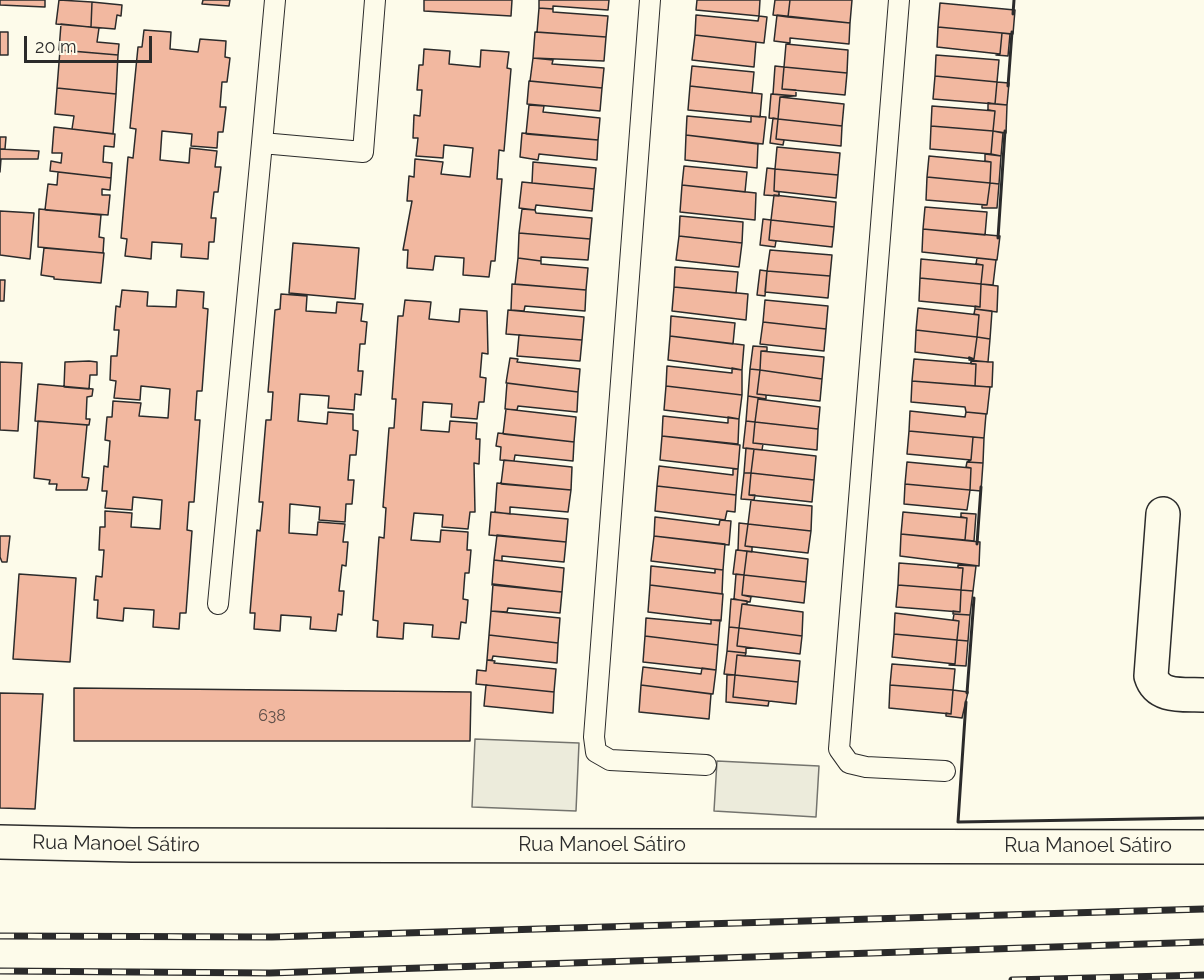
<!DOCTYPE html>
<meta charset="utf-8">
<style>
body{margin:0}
#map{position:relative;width:1204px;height:980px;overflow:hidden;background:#fdfbea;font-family:Raleway,sans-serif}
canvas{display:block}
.scale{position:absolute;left:24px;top:36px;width:128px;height:27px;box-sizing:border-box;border:3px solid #2b2b2b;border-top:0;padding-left:8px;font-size:18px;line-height:21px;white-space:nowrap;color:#2b2b2b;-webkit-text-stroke:4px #fdfbea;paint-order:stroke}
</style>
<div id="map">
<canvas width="1204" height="980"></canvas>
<div class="scale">20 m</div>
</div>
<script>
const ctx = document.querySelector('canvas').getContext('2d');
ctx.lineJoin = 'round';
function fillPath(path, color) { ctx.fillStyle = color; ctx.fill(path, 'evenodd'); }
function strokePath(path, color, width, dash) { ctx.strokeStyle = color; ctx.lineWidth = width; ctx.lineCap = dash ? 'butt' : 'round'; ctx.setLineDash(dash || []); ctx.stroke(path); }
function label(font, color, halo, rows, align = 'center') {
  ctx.font = font + ' Raleway,sans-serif'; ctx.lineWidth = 4.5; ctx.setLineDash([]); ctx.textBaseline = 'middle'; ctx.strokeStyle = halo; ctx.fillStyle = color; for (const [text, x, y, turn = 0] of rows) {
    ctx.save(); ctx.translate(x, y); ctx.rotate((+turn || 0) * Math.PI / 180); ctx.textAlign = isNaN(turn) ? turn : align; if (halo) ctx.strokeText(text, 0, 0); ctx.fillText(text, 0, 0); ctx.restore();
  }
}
const green = new Path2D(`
 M475,739L579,743L576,811L472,807Z
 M717,761L819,766L816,817L714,811Z`);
const building = new Path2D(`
 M0,0H45V7L0,5Z
 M59,0L92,2L91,27L56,24Z
 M203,0H230L229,6L202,4Z
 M424,0H512L511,16L424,11Z
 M539,0H609L608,10L553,6V9L539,8Z
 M697,0H760L759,16L696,10Z
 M775,0H790L788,17L773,15Z
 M790,0H852L850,23L788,17Z
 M92,2L122,5L121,16L117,15L115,29L91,27Z
 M940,3L1015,10L1013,34L938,27Z
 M539,8L553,9V12L608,16L606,37L537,32Z
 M696,15L758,21L759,16L767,17L764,43L695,35Z
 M777,15L850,23L849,44L790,38V43L774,41Z
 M61,24L99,28L97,42L119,44L118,55L59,50Z
 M938,27L1002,33L1000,54L937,47Z
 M144,30L171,32L170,49L198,52L200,39L226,41L225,57L230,58L227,82H222L220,107H226L223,132H218L217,148L191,146L192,134L162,131L160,160L189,163L190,148L217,151L215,167H221L218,192H214L211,218H216L214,242H209L208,259L181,257L182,244L152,242L151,259L125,256L127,239L121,238L128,157L133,158L136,129L130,128L138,47H142Z
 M0,32H8V55H0Z
 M535,32L606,37L604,61L533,58Z
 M1002,33L1010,34L1008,56L996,55L1000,54Z
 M695,35L756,42L754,67L692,60Z
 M786,44L848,50L847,73L784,67Z
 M424,49L450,51L449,64L480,67L481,50L509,52L507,68L511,69L504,151L499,150L497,179H502L495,261H491L489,277L463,275L464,258L435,256L433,270L407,268L408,250H403L412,201H407L409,176L414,177L415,159L443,162L441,174L470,177L473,148L444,145L443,158L416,156L418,138H413L414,115L420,116L422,90H417L419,65H423Z
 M60,50L118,55L116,94L57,88Z
 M936,55L999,60L997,82L935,76Z
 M533,58L553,60L552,64L604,68L602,88L530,81Z
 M692,66L754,72L752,93L690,86Z
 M775,66L784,67L782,89L796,90V96L773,94Z
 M784,67L847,73L845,95L782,89Z
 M935,76L997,82L995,104L933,99Z
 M529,81L602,88L600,111L527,104Z
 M997,82L1009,83L1007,105L995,104Z
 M690,86L762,94L760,117L688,110Z
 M57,88L116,94L113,134L72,129L74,116L55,114Z
 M771,94L794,96L780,97L778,119L769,118Z
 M780,97L844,104L842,126L778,119Z
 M988,103L1007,105L1006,133L993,131L995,111L988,110Z
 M529,105L544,106L543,112L600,118L598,140L526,134Z
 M932,106L995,111L993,131L931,126Z
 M687,116L751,122V116L766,117L763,144L686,135Z
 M773,118L778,119L776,139L784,140L783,145L770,143Z
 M778,119L842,126L841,146L776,139Z
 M931,126L993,131L991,154L930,149Z
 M54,127L115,134L114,147L104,146L103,162L112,163L111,178L50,171L51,161L61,163L62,153H52Z
 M993,131L1003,133L1001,156L991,154Z
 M522,133L598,140L597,160L539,154L538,160L520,157Z
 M686,135L758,144L757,168L685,160Z
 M0,137H6L5,149H0Z
 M777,147L840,153L838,175L775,169Z
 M0,149L39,151L38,159H1L0,172Z
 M985,154L1001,156L999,184L990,183L991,162L985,161Z
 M929,156L991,162L990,183L927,177Z
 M533,162L596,168L594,189L532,183Z
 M684,166L747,172L745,192L682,185Z
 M767,168L775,169L774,191L779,192V196L764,195Z
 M775,169L838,175L836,198L774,191Z
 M58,172L111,178L110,190L102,189V195H110L108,215L45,210L48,184L57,185Z
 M927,177L990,183L987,205L926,200Z
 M522,182L594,189L592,211L536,205L535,210L519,208Z
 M990,183L999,184L997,208H982V205H987Z
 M682,185L756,193L755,220L680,212Z
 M774,195L836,202L834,227L771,220Z
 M925,207L987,212L985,235L923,229Z
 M39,209L101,215L99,237L104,238L103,253L38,247Z
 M522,209L535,210L536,213L592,218L590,239L519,233Z
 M0,211L34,213L30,259L0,255Z
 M680,216L743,222L742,243L679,236Z
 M763,219L771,220L769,240L776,241L775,247L760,245Z
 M771,220L834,227L832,247L769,240Z
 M923,229L1000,236L997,260L922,252Z
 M519,233L590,239L588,260L541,257V261L518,258Z
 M679,236L742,243L739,267L676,260Z
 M293,243L359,248L355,299L289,293Z
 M44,248L104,253L101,283L54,279V277L41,275Z
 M770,250L832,255L830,276L767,271Z
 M518,258L541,261V264L588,268L586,290L515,284Z
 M977,258L996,260L993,285L981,284L983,265L976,264Z
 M921,259L983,265L981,284L920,278Z
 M675,267L738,272L736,293L674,287Z
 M760,270L767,271L765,296L757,295Z
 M767,271L830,276L828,298L765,292Z
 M920,278L981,284L980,307L919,301Z
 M0,280H5L4,301H0Z
 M512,284L586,290L585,311L525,306L524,311L511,310Z
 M981,284L998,286L997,312L975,309V306L980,307Z
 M674,287L748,294L746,320L672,311Z
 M122,290L148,292L147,306L176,307L177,290L204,292L203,308L208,309L202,391H197L195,420H200L194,502H189L187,530L192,531L186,613H180L179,629L153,627L154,610L124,608L123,621L97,618L98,600H94L96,576L102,577L104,550H99L100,527H105V511L132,513L131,527L160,529L162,500L133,497L132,510L105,508L107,491H102L104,466L108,467L110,441L105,440L107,417H112L113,401L141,403L139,416L168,418L170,389L141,386L140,400L114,398L116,381L110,380L111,356H117L119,330H114L116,306L120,307Z
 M281,294L307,296L306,311L336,313L337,302L363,304L361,321L367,322L365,344H360L358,371H363L361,395L355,394L354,410L328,408L329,396L300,394L298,421L327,424L328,412L353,414V430L358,431L356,455H350L348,480H354L352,504H346L345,522L319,520L320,507L290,504L289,533L317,535L318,522L345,524L343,542H348L346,566L342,565L339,591H344L342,615L338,614L336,631L310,629L311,617L281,615L280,631L254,629L255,613H250L257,530L260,531L263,502H259L266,420H271L273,392H268L275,310L280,309Z
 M405,300L431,302L429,319L459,322L460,309L487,311L488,354L482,353L480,377L486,378L484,402H479L477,419L451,417L452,404L423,402L421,430L449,432L450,421L477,423L476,439H480L479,464L474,463L475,512H470L468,529L442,527L443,515L414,513L411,540L440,542L441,530L468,532L467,550H471L469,573H465L463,599L468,600L466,623L461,622L459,639L432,637L433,625L404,623L403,639L377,637L378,621L373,620L379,537L384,538L386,508L383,507L389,428H394L396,399H392L398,316H403Z
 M765,300L828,306L826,329L763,322Z
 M918,308L979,315L977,337L916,330Z
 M975,309L992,311L990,339L977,337L979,315L974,314Z
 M508,310L584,317L582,340L506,334Z
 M671,316L735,323L733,344L670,336Z
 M763,322L826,329L824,351L760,344Z
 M916,330L977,337L974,359L915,352Z
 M519,335L582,340L580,361L517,356Z
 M670,336L744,345L742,370L668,360Z
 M977,337L990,339L988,362L969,360V357L974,359Z
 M753,346L767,347V351H761L760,370L750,369Z
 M761,351L824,357L822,379L760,370Z
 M510,358L518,359L517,362L580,369L578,392L506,383Z
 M914,359L976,364L975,386L912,381Z
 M89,361L97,362V375H90L89,389L64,387L65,362Z
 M971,361L993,362L992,387L975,386L976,364H971Z
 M0,362L22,363L18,431L0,430Z
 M667,366L732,373V368L742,370V395L666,386Z
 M750,369L760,370L757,394L766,395V399L748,396Z
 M760,370L822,379L820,401L757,394Z
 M912,381L990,387L987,414L966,412L965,407L911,402Z
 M507,383L578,392L577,412L518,406L517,410L505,409Z
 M38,384L93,389L92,396L87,397L86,419H90L89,425L35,421Z
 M666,386L742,395L739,419L664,410Z
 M748,396L765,399H758L755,422L746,421Z
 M758,399L820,407L818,429L755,422Z
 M506,409L576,417L574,442L503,434Z
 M910,411L965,417L966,412L986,414L984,438L909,431Z
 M663,416L728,423V417L739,419L738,444L662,436Z
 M38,421L87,425L82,477L89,478L87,490H56L57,484H49L50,480L34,478Z
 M746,421L755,422L753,443L763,444L762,450L743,448Z
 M755,422L818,429L817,450L753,443Z
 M909,431L973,437L971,460L907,454Z
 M498,433L574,442L573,461L515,455L514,461L500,460L501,447L496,446Z
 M662,436L740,445L738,469L660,460Z
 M973,437L984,438L983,463L967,462L971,460Z
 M746,448L754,449L751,473H744Z
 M754,449L816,456L814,480L751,473Z
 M504,460L572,467L571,490L501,484Z
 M907,462L971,468L970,490L905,484Z
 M967,462L983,463L981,491L970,490L971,468L966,467Z
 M659,466L733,475V469H738L736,495L657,486Z
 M744,473H751L749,495H755L754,500L741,499Z
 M751,473L814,480L812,502L749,495Z
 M497,483L571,490L568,512L510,507V514L495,512Z
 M905,484L970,490L967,510L904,504Z
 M657,486L736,495L735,512L727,511L725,520L655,511Z
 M751,500L812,506L811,531L748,524Z
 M491,512L568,519L566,542L489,535Z
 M903,512L967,518L965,540L901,534Z
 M961,513L976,514L974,541L965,540L967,518L961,517Z
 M655,517L719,525L720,520L731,521L729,545L654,536Z
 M739,523L748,524L745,546L752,547V552L738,550Z
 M748,524L811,531L808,553L745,546Z
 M901,534L980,542L979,566L900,556Z
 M497,535L566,542L564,562L502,556V561L494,560Z
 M0,536H10L7,562H2L0,557Z
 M654,536L725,544L723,570L651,561Z
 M736,550L747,551L744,575L733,574Z
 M747,551L808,559L806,582L744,575Z
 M494,560L564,568L562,592L492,585Z
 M899,563L963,568L961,590L898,585Z
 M958,565L976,566L973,591L961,590L963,568H958Z
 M651,566L715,573V569L723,570L722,594L650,585Z
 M19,574L76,578L70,662L13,659Z
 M736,574L744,575L742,595L751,597L750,602L734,599Z
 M744,575L806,582L804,603L742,595Z
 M493,584L562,592L560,613L508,608L507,612L491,611Z
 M650,585L723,594L721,621L648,612Z
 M898,585L961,590L960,612L896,607Z
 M961,590L973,591L970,615L953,614V611L960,612Z
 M731,599L747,601V604H742L739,628L729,627Z
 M742,604L803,612L802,636L739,628Z
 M491,611L560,618L558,643L489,635Z
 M895,613L959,621L957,640L894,634Z
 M954,614L970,615L968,641L957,640L959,621L953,620Z
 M646,618L711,624V620H720L718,645L645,636Z
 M729,627L739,628L737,646L746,647V653L727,651Z
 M739,628L802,636L800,654L737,646Z
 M894,634L957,640L955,664L892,657Z
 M489,635L558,643L557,663L493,656L492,660H487Z
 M645,636L718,645L716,670L643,662Z
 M957,640L968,641L966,666L949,665L955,664Z
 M727,651L746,653L745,656L737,655L735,675L724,674Z
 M737,655L800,661L798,682L735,675Z
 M487,660L495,661L494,663L556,669L554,692L476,684L477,670L486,671Z
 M892,664L955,669L953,690L890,685Z
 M643,667L701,674L702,668L716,670L713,694L641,685Z
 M727,675H735L733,697L769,701L768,706L726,702Z
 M735,675L798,682L796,704L733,697Z
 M486,685L554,692L553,713L484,706Z
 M641,685L711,694L709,719L639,712Z
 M890,685L953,690L951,714L889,708Z
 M74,688L471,692L470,741H74Z
 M953,690L968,692L962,718L946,716V713L951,714Z
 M0,693L43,694L35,809L0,808Z`);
const lane = new Path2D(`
 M650,0L594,737L596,752L610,760L706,765
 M899,0L839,749L849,763L866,767L945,771
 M262,143L275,0
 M218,604L262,143L363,152L375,0`);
const street = new Path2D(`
 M1163,514L1151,676C1158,699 1184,694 1204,695
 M0,842L132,845L1204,847`);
const rail = new Path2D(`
 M0,936L272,937L1204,909
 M0,971L270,973L1204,942
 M1012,980L1204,975`);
const wall = new Path2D(`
 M1013,14L1014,0
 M1008,86L1012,32
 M998,238L1005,131
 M977,544L981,487
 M967,693L974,598
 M966,702L958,822L1204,818`);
const numberNames = [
 ["638",272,716]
];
const streetNames = [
 ["Rua Manoel Sátiro",116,844,1],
 ["Rua Manoel Sátiro",602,845],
 ["Rua Manoel Sátiro",1088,846]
];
fillPath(green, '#ecebdb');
strokePath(green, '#74746e', 1.5);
fillPath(building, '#f2b8a0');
strokePath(building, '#2b2b2b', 1.5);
strokePath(lane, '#2b2b2b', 22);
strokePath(street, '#2b2b2b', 36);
strokePath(lane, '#fdfbea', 20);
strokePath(street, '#fdfbea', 33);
strokePath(rail, '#2b2b2b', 7);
strokePath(rail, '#fdfbea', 4.5, [14]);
strokePath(wall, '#2b2b2b', 3);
label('16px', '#5d4e48', null, numberNames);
label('20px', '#2b2b2b', '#fdfbea', streetNames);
</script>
